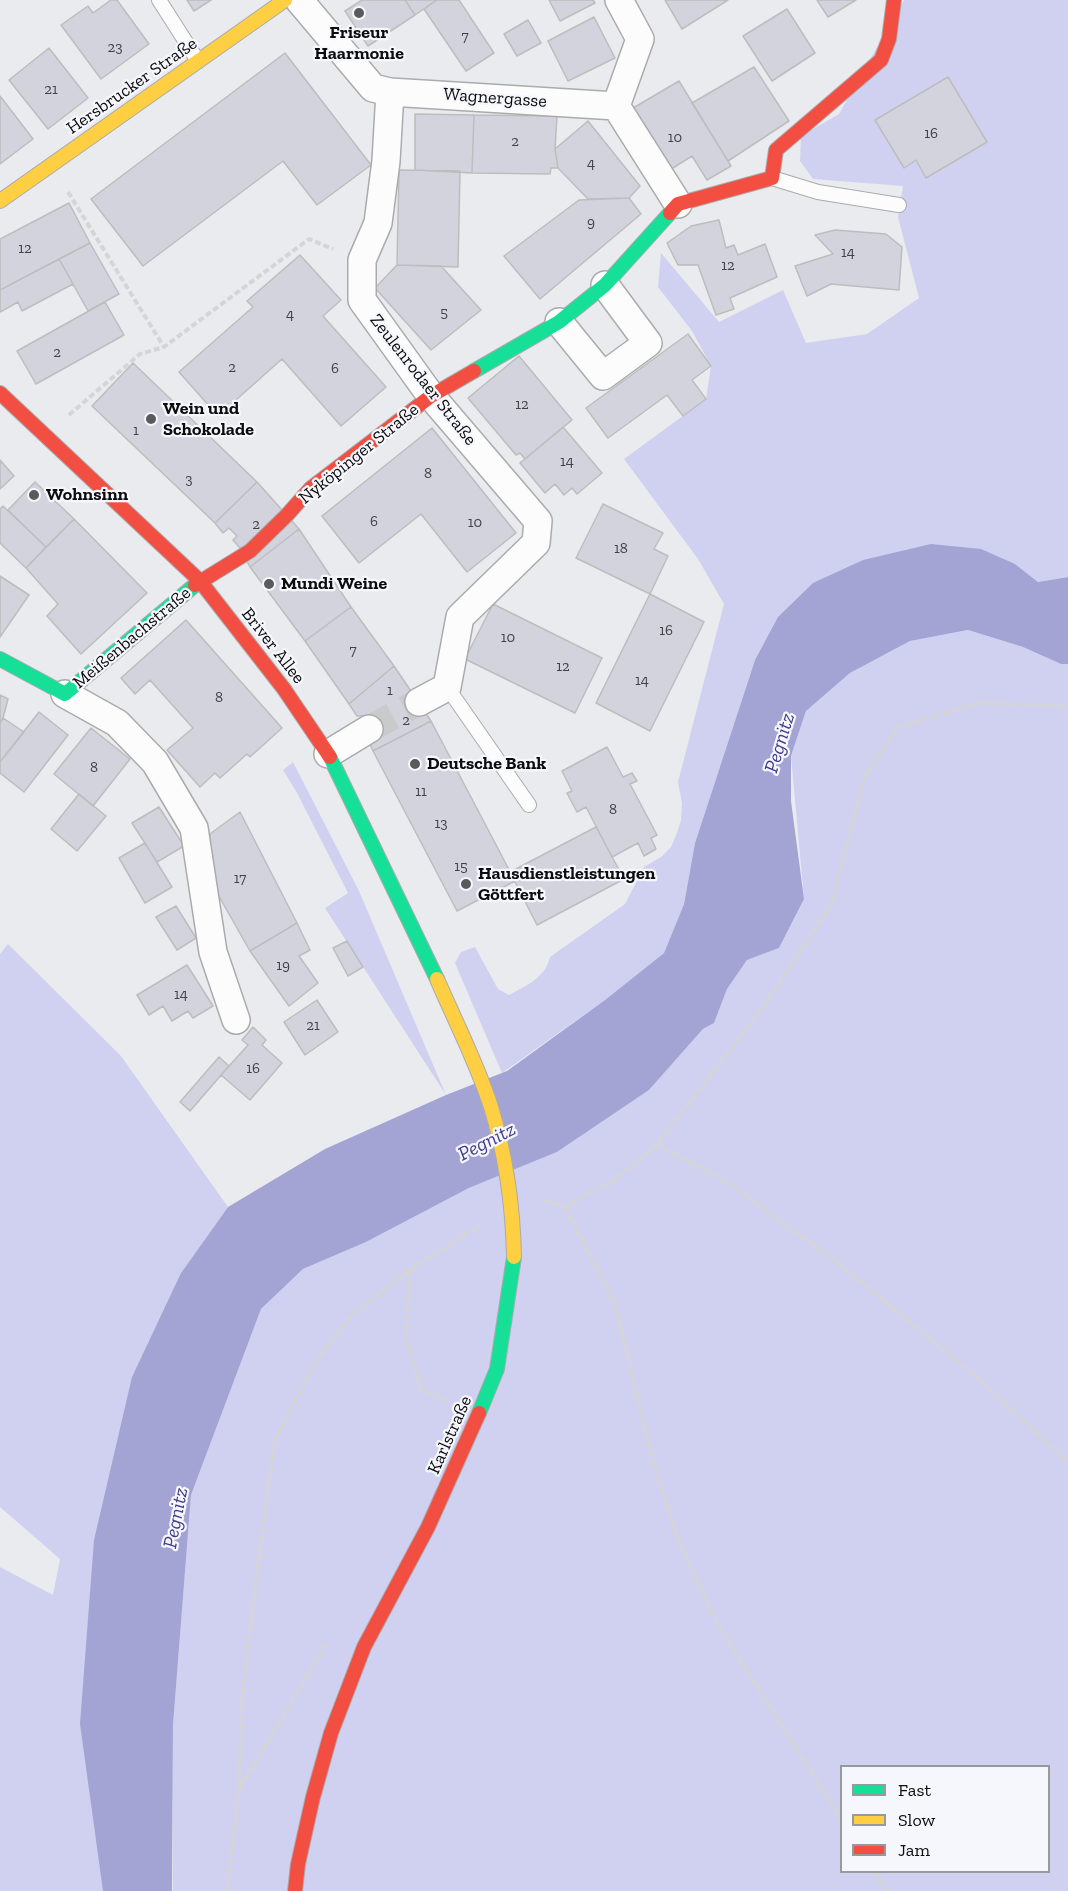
<!DOCTYPE html>
<meta charset="utf-8">
<style>
body{margin:0}
#map{position:relative;width:1068px;height:1891px;overflow:hidden;background:#eaebee;font-family:"Zilla Slab",serif}
canvas{display:block}
.legend{position:absolute;left:840px;top:1765px;width:210px;height:108px;box-sizing:border-box;background:#f6f7fd;border:2px solid #98999d;margin:0;padding:8px 10px;list-style:none;font-size:18px;color:#0c0c0e}
.legend li{display:flex;align-items:center;gap:12px;height:30px}
.legend b{width:30px;border:2px solid #98999d}
</style>
<div id="map">
<canvas width="1068" height="1891"></canvas>
<ul class="legend">
<li><b style="height:8px;background:#16e098"></b>Fast</li>
<li><b style="height:8px;background:#ffcf43"></b>Slow</li>
<li><b style="height:8px;background:#f24e42"></b>Jam</li>
</ul>
</div>
<script>
const ctx = document.querySelector('canvas').getContext('2d');
ctx.lineJoin = 'round';
function fillPath(path, color) { ctx.fillStyle = color; ctx.fill(path, 'evenodd'); }
function strokePath(path, color, width, dash) { ctx.strokeStyle = color; ctx.lineWidth = width; ctx.lineCap = dash ? 'butt' : 'round'; ctx.setLineDash(dash || []); ctx.stroke(path); }
function label(font, color, halo, rows, align = 'center') {
  ctx.font = font + ' "Zilla Slab",serif'; ctx.lineWidth = 4.5; ctx.setLineDash([]); ctx.textBaseline = 'middle'; ctx.strokeStyle = halo; ctx.fillStyle = color; for (const [text, x, y, turn = 0] of rows) {
    ctx.save(); ctx.translate(x, y); ctx.rotate((+turn || 0) * Math.PI / 180); ctx.textAlign = isNaN(turn) ? turn : align; if (halo) ctx.strokeText(text, 0, 0); ctx.fillText(text, 0, 0); ctx.restore();
  }
}
const green = new Path2D(`
 M904,0H1068V577L1038,582L1015,564L755,660L695,843L684,904L664,953L605,1000L502,1073L455,963L461,952L475,947L498,989L509,995C527,985 545,978 550,957L625,904L644,867L661,857L671,847L677,833L681,820L682,803L678,782L724,604L698,559L624,459L706,399L711,366L692,331L658,287L661,253L719,322L783,290L806,343L867,334L919,298L898,217L903,186L813,179L800,161L801,136L839,114Z
 M968,630L1023,647L1061,664H1068V1891H173V1725L191,1495L261,1309L303,1269L366,1242L469,1188L557,1152L649,1090L703,1029L714,1023L727,989L747,960L779,948L804,899L791,756L806,711L850,673L910,641ZM842,1766H1048V1872H842Z
 M293,762L359,891L446,1095L325,908L348,893L296,791L283,770Z
 M8,944L121,1056L228,1207L181,1273L103,1891H0V1567L53,1595L60,1559L0,1507V954Z`);
const water = new Path2D(`
 M931,544L981,549L1015,564L1038,582L1068,577V664H1061L1023,647L968,630L910,641L850,673L806,711L791,756V801L804,899L779,948L747,960L727,989L714,1023L703,1029L649,1090L557,1152L469,1188L366,1242L303,1269L261,1309L191,1495L173,1725L172,1891H103L80,1724L94,1540L132,1377L181,1273L228,1207L325,1149L446,1095L507,1071L605,1000L664,953L684,904L695,843L755,660L778,617L813,583L863,560Z`);
const building = new Path2D(`
 M111,0H117L149,44L101,79L61,25L88,6L93,13Z
 M187,0H211L194,11Z
 M362,0H405L415,15L368,46L345,11Z
 M405,0H437L415,15Z
 M437,0H459L494,53L466,71L424,9Z
 M549,0H593L595,3L560,21Z
 M665,0H728L682,29Z
 M817,0H856L828,17Z
 M787,9L815,53L772,81L743,36Z
 M594,17L615,58L568,81L548,41Z
 M528,20L541,43L517,56L504,34Z
 M49,48L88,98L48,129L9,80Z
 M285,53L371,165L317,205L283,161L143,266L91,199Z
 M754,67L789,121L728,161L692,103Z
 M948,77L987,142L926,178L916,160L904,168L875,120Z
 M679,81L731,166L707,180L692,156L665,173L628,111Z
 M0,96L33,139L0,164Z
 M415,114L474,115L472,173L415,170Z
 M474,115L557,116L555,149L558,168H551L550,174L472,173Z
 M588,121L640,186L629,198L588,199L558,168L555,149Z
 M399,170L460,171L458,267L397,265Z
 M629,198L641,214L540,299L504,256L579,200Z
 M69,203L90,243L0,290V239Z
 M719,220L726,248L734,245L738,255L765,244L777,277L730,298L734,309L716,315L698,265H678L667,243L691,226Z
 M835,230L886,234L902,247L899,290L831,284L807,296L795,266L833,254L815,235Z
 M90,243L119,294L88,311L59,259Z
 M300,255L341,300L323,316L386,387L341,426L282,359L218,416L179,372L253,307L247,301Z
 M59,259L73,284L22,311L18,302L0,312V290Z
 M397,265L441,266L481,310L431,350L375,288Z
 M105,302L124,335L36,384L17,351Z
 M688,334L711,366L692,380L706,399L683,416L667,395L608,438L586,408Z
 M519,356L572,420L525,459L520,453L516,455L468,398Z
 M133,363L257,482L215,523L92,406Z
 M563,427L602,473L577,494L572,488L564,495L555,484L545,493L520,463Z
 M432,428L516,533L467,572L421,514L359,563L322,516Z
 M0,460L14,476L0,489Z
 M35,482L74,519L46,547L8,510Z
 M257,482L299,529L250,567L240,548L233,540L237,536L229,528L223,533L215,523Z
 M603,504L663,533L654,549L668,556L650,594L576,558Z
 M3,506L46,547L26,568L0,543V509Z
 M74,519L147,593L81,654L47,616L58,604L26,568Z
 M299,529L351,607L305,641L250,567Z
 M0,576L29,595L0,637Z
 M650,594L704,622L650,731L596,703Z
 M493,604L602,658L575,713L465,659Z
 M351,607L394,666L349,704L305,641Z
 M186,620L282,728L250,757L247,754L220,778L215,773L200,787L167,750L193,728L150,680L135,694L121,678Z
 M394,666L431,721L373,751L369,742L375,739L363,716H357L349,704Z
 M0,695L8,699L3,718L0,723Z
 M39,712L68,735L24,792L0,773V762Z
 M3,718L24,732L0,762V723Z
 M431,721L515,881L457,911L373,751Z
 M91,728L130,759L93,806L54,774Z
 M607,747L623,777L632,773L637,781L630,784L657,835L651,838L656,849L644,856L638,843L612,857L586,807L577,812L567,793L572,791L562,771Z
 M79,794L106,816L77,851L51,829Z
 M159,807L184,846L157,862L132,823Z
 M240,812L297,923L250,951L208,877L210,834Z
 M596,827L624,879L537,925L510,872Z
 M145,843L172,887L145,903L119,858Z
 M176,906L196,938L177,950L156,917Z
 M297,923L310,950L299,956L318,983L289,1006L250,951Z
 M347,941L363,967L348,976L333,948Z
 M187,965L213,1006L193,1018L188,1011L172,1021L163,1006L149,1015L137,995Z
 M317,1000L338,1032L305,1055L284,1022Z
 M253,1027L266,1040L262,1045L282,1063L250,1100L221,1075L248,1045L242,1040Z
 M219,1057L229,1066L190,1111L180,1102Z`);
const streetTunnel = new Path2D(`
 M369,729L419,702`);
const path = new Path2D(`
 M68,192L164,347
 M69,415L140,354L164,347L309,239L333,249
 M656,1145L729,1183L839,1264L971,1372L1068,1462
 M545,1201L565,1206L612,1182L656,1145L759,1013L831,905L865,775L897,728L976,703L1068,706
 M565,1206L615,1304L654,1466L679,1541L715,1620L842,1821
 M410,1270L406,1339L422,1390L449,1402
 M240,1788L327,1643
 M874,1872L886,1891
 M227,1891L239,1789L242,1699L260,1548L275,1441L316,1361L353,1314L410,1270L480,1225`);
const lane = new Path2D(`
 M159,0L198,61
 M772,178L818,192L899,205
 M447,687L529,805`);
const street = new Path2D(`
 M299,0L373,88L390,92L616,106L678,204
 M390,92L386,161L378,223L362,260V300L431,396L538,521L536,543L460,617L447,687L419,702
 M616,106L640,39L619,0
 M559,322L603,376L648,343L605,285
 M65,694L117,723L155,762L194,828L213,952L236,1020
 M328,754L369,729`);
const fast = new Path2D(`
 M474,371L559,322L605,285L670,213
 M0,659L65,694L195,585
 M330,757L437,979
 M479,1413L497,1369L514,1257`);
const slow = new Path2D(`
 M0,201L285,0`);
const jam = new Path2D(`
 M670,213L678,204L772,178L776,150L881,60L889,39L894,0
 M0,393L200,581L284,689L330,757
 M195,585L250,551L287,515L311,488L431,396L474,371
 M295,1891L298,1864L313,1797L331,1733L364,1647L428,1527L479,1413`);
const slowBridge = new Path2D(`
 M437,979C455,1021 477,1063 491,1107C506,1156 513,1206 514,1257`);
const markers = [
 [359,13,6,"#5a5a5c"],
 [151,419,6,"#5a5a5c"],
 [34,495,6,"#5a5a5c"],
 [269,584,6,"#5a5a5c"],
 [415,764,6,"#5a5a5c"],
 [466,884,6,"#5a5a5c"]
];
const numberNames = [
 ["7",465,37],
 ["23",115,48],
 ["21",51,90],
 ["16",931,134],
 ["10",675,138],
 ["2",515,142],
 ["4",591,164],
 ["9",591,223],
 ["12",25,249],
 ["14",848,253],
 ["12",728,266],
 ["5",444,313],
 ["4",290,315],
 ["2",57,353],
 ["2",232,368],
 ["6",335,369],
 ["12",522,405],
 ["1",136,431],
 ["14",567,462],
 ["8",428,474],
 ["3",189,480],
 ["6",374,522],
 ["10",475,523],
 ["2",256,525],
 ["18",621,549],
 ["16",666,631],
 ["10",508,638],
 ["7",353,651],
 ["12",563,667],
 ["14",642,681],
 ["1",390,691],
 ["8",219,698],
 ["2",406,721],
 ["8",94,768],
 ["11",421,792],
 ["8",613,810],
 ["13",441,824],
 ["15",461,867],
 ["17",240,879],
 ["19",283,966],
 ["14",181,995],
 ["21",313,1026],
 ["16",253,1069]
];
const poiNames = [
 ["Friseur",359,33,"center"],
 ["Haarmonie",359,54,"center"],
 ["Wein und",163,409],
 ["Schokolade",163,430],
 ["Wohnsinn",46,495],
 ["Mundi Weine",281,584],
 ["Deutsche Bank",427,764],
 ["Hausdienstleistungen",478,874],
 ["Göttfert",478,895]
];
const streetNames = [
 ["Hersbrucker Straße",132,86,-35],
 ["Wagnergasse",495,98,4],
 ["Zeulenrodaer Straße",423,380,52],
 ["Nyköpinger Straße",359,454,-39],
 ["Meißenbachstraße",132,638,-40],
 ["Briver Allee",273,646,52],
 ["Karlstraße",450,1435,-66]
];
const waterNames = [
 ["Pegnitz",780,743,-73],
 ["Pegnitz",487,1142,-27],
 ["Pegnitz",176,1518,-79]
];
fillPath(green, '#d0d1f1');
fillPath(water, '#a3a4d4');
fillPath(building, '#d2d3dc');
strokePath(building, '#bdbdbf', 1.5);
strokePath(streetTunnel, '#c9cacc', 27, [27, 14]);
strokePath(lane, '#ababad', 16);
strokePath(street, '#ababad', 30);
strokePath(fast, '#ababad', 16);
strokePath(slow, '#ababad', 16);
strokePath(jam, '#ababad', 16);
strokePath(path, '#d5d5d6', 4, [6, 3]);
strokePath(lane, '#fcfcfc', 14);
strokePath(street, '#fcfcfc', 27);
strokePath(fast, '#16e098', 14);
strokePath(slow, '#ffcf43', 14);
strokePath(jam, '#f24e42', 14);
strokePath(slowBridge, '#ababad', 16, []);
strokePath(slowBridge, '#ffcf43', 14);
for (const [x, y, r, color] of markers) { const dot = new Path2D(); dot.arc(x, y, r, 0, 2 * Math.PI); ctx.fillStyle = color; ctx.fill(dot); strokePath(dot, '#f6f7fd', 2); }
label('15px', '#424246', null, numberNames);
label('bold 18px', '#0c0c0e', '#f6f7fd', poiNames, 'left');
label('18px', '#0c0c0e', '#f6f7fd', streetNames);
label('italic 20px', '#423a8b', '#f6f7fd', waterNames);
</script>
